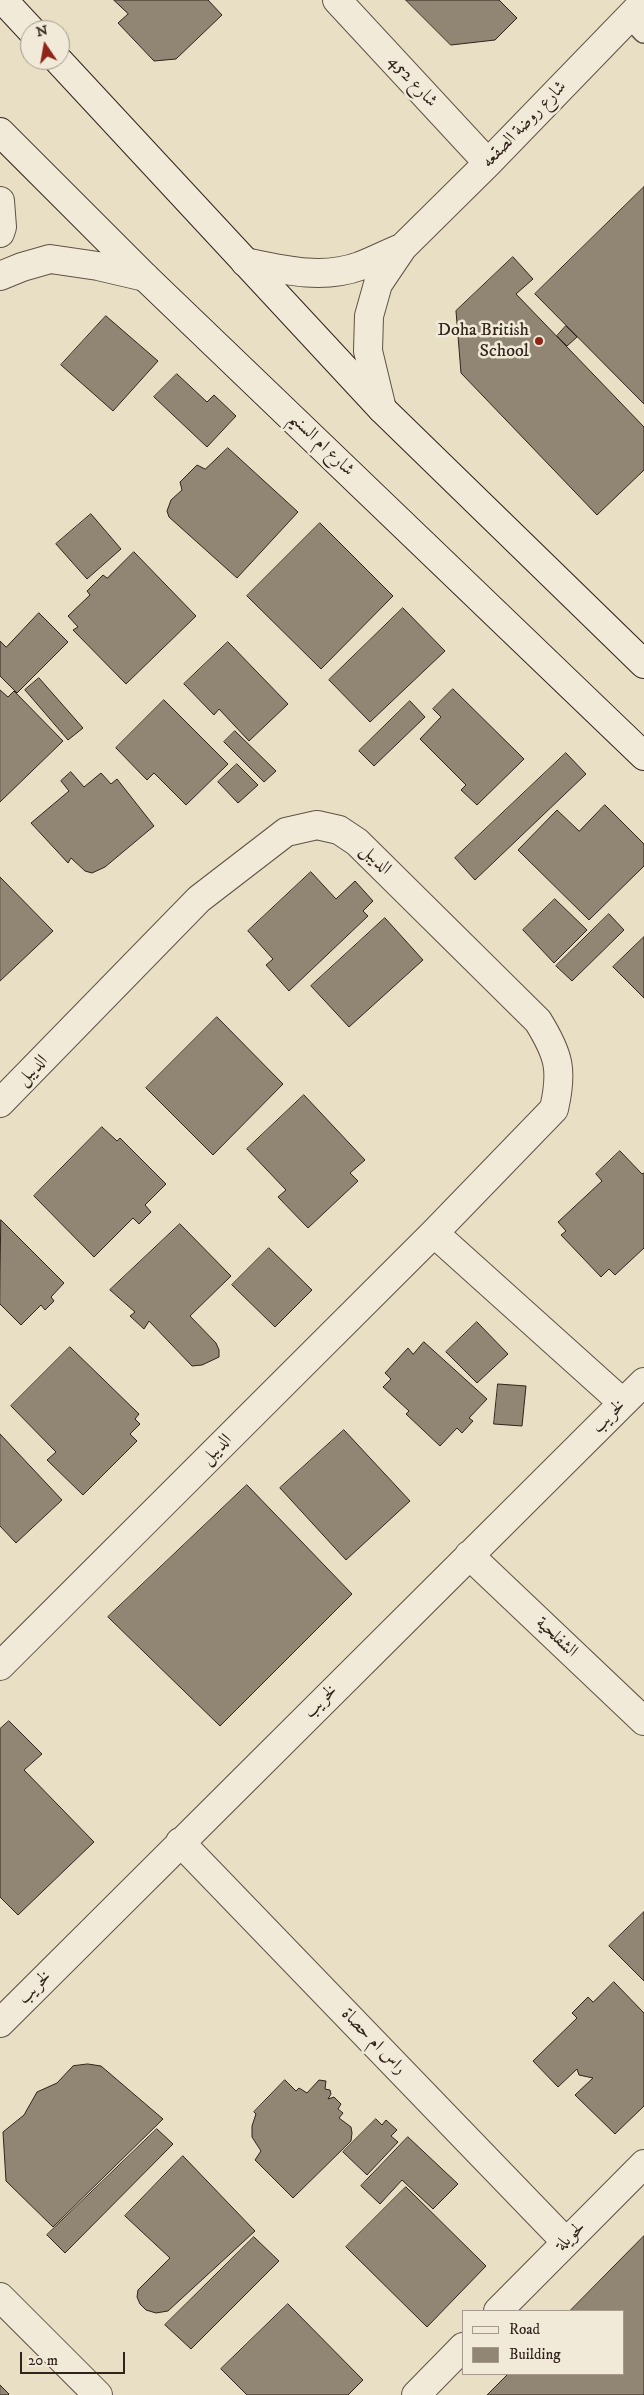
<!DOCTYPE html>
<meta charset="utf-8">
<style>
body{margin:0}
#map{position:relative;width:644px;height:2395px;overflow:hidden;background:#e9dfc4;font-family:"IM FELL DW Pica",serif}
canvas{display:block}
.legend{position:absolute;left:462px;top:2310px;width:162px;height:65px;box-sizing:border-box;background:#f1ead9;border:1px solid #a59a8d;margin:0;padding:6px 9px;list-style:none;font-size:15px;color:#32231b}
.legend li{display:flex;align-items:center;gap:10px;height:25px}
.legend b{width:25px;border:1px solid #a59a8d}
.north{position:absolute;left:20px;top:20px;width:50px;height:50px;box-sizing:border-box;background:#f1ead9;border:1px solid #a59a8d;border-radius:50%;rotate:348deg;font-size:14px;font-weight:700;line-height:20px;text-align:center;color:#32231b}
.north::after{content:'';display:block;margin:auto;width:18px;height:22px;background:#8f2418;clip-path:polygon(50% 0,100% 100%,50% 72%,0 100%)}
.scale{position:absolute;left:20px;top:2352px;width:105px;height:22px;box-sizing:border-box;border:2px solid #32231b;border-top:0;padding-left:6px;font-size:15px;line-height:18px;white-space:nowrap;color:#32231b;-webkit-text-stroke:4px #f1ead9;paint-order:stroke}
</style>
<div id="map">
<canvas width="644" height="2395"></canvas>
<ul class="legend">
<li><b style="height:6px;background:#f1ead9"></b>Road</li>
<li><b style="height:14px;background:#918573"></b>Building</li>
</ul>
<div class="north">N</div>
<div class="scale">20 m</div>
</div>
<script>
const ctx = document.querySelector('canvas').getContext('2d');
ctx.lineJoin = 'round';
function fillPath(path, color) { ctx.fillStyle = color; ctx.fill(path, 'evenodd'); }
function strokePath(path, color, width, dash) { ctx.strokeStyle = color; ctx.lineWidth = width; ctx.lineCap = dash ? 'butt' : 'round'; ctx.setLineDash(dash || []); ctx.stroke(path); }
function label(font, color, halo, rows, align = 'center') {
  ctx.font = font + ' "IM FELL DW Pica",Amiri,serif'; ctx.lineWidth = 5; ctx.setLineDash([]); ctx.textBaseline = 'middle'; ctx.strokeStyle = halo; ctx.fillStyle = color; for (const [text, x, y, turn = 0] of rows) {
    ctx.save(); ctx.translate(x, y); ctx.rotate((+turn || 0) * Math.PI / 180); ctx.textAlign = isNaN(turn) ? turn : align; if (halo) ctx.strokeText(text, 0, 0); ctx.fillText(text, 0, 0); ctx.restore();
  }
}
const building = new Path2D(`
 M114,0H208L222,15L176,59L154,61L118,23L128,14Z
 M406,0H499L517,18L495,40L451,45Z
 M644,187V404L535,294Z
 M513,257L533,279L516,294L644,427V470L597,515L461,373L456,311Z
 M106,316L158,361L113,411L61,365Z
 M566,326L577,337L567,346L557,336Z
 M177,374L207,402L214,395L236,416L207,447L154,397Z
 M228,448L298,512L237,578L169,517L167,511L171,500L182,490L180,482L197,465L205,469Z
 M91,514L121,549L87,579L56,544Z
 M320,523L393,596L321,669L247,596Z
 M134,552L196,616L126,684L73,630L78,627L68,616L90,595L87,591L103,575L107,578Z
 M403,608L445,651L370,722L329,680Z
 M39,613L68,642L17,693L0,676V641L6,647Z
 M228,642L288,704L249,741L219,709L214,715L184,684Z
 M39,678L83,728L68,740L25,690Z
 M453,689L524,759L477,805L461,790L466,785L420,739L441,717L433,709Z
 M0,690L8,697L14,691L63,741L0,802Z
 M164,700L228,764L186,805L154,773L147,780L116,748Z
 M410,701L425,717L374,766L359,751Z
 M235,731L276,771L264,782L224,742Z
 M566,753L586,774L475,880L455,858Z
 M237,764L258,785L238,803L218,782Z
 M71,772L84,787L101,773L111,784L117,779L154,826L105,867L92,873L85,871L71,858L68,863L31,823L69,791L61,781Z
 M605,805L644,844V866L589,920L518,850L557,810L579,831Z
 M311,872L336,899L355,881L373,901L363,911L368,916L289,991L266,965L273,959L248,931Z
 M0,877L53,931L0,981Z
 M555,899L587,930L554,963L523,930Z
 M609,914L624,930L572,981L556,966Z
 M385,918L423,960L349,1027L311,986Z
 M644,937V998L613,967Z
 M217,1017L283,1084L213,1155L146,1088Z
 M304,1095L365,1160L350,1173L358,1181L308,1228L278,1197L286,1190L247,1149Z
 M102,1127L117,1141L120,1138L166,1184L145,1205L151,1212L139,1224L133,1218L94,1257L34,1196Z
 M620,1151L642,1174L644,1173V1248L615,1275L609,1269L601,1277L561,1235L566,1231L558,1222L602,1181L596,1174Z
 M1,1220L64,1283L51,1297L54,1301L45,1310L41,1305L21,1325L0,1304Z
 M180,1224L231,1276L190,1316L216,1343L219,1350V1357L202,1365L192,1366L149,1321L144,1329L130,1316L135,1312L110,1290Z
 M269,1248L312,1290L275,1327L232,1285Z
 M477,1322L508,1354L477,1383L446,1352Z
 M424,1342L487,1399L469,1418L473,1421L462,1433L457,1428L440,1446L406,1414L409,1411L383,1387L391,1379L385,1373L408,1348L413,1354Z
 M70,1347L139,1414L135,1419L140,1424L130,1434L137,1441L83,1495L47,1460L56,1452L11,1406Z
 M498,1384L526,1386L522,1426L494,1424Z
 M344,1430L410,1501L346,1560L280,1488Z
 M0,1434L62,1500L16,1543L0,1526Z
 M247,1485L352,1594L220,1726L108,1617Z
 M9,1721L42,1754L24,1770L94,1842L18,1915L0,1897V1729Z
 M644,1912V1981L609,1946Z
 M614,1982L644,2013V2106L615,2134L575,2095L593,2078L579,2075L577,2069L558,2087L533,2061L577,2018L572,2013L588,1997L593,2002Z
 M88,2064L101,2066L163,2119L53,2227L6,2181L3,2132L24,2115L37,2092L57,2083L73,2066Z
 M285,2080L296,2091L299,2088L307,2093L319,2080L326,2081L325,2089L330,2090L331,2094L328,2099L334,2097L341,2104L338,2109L343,2113L339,2118L351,2127L352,2133L351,2141L293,2198L255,2160L261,2151L252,2137V2126L256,2114L254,2112Z
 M376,2119L382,2125L386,2120L397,2130L391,2136L398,2142L367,2175L343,2152Z
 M157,2129L173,2144L65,2253L47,2235Z
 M408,2137L458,2184L433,2209L402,2180L380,2204L361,2186Z
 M183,2156L255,2231L168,2311L156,2313L146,2310L140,2304L137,2297L138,2290L170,2258L125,2216Z
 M406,2187L486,2266L427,2327L346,2247Z
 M644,2236V2395H487L508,2374H623V2311H570Z
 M254,2237L279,2261L191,2349L165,2325Z
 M288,2304L363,2380L348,2395H247L221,2369Z
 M0,2385L9,2394L8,2395H0Z`);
const service = new Path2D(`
 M630,17L644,32`);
const minor = new Path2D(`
 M337,0L488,163
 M0,201L2,227L0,233
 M245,262C283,270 322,280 360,266C375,260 389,253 403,247
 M0,276L22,267L50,259L98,266L145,277
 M382,409L368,351L369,316L378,284L403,247L488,163L644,2
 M0,1103L199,899L286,832L317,825L339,830L357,842L538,1021C559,1055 563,1070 554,1109L434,1233L0,1666
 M434,1233L623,1403
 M469,1555L644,1721
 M180,1842L566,2242
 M0,2023L644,1382
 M0,2297L98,2395
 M498,2311L644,2164
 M416,2395L463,2347`);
const secondary = new Path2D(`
 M3,0L31,30
 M58,60L382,409L644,664
 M0,132L145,277L644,756`);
const markers = [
 [539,341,5,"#8f2418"]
];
const streetNames = [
 ["شارع 452",412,82,47],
 ["شارع روضة الصقعه",525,125,-46],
 ["شارع ام السنيم",321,445,44],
 ["الديبل",375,860,44],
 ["الديبل",33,1071,-45],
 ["لخريب",609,1417,-45],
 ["الديبل",217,1450,-45],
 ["الشفلحية",556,1638,43],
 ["لخريب",321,1702,-45],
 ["لخريب",35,1988,-45],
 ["راس ام حصاة",373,2042,46],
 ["لحويلة",571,2237,-45]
];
const poiNames = [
 ["Doha British",529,331],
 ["School",529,352]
];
fillPath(building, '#918573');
strokePath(building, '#32231b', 1);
strokePath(service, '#605245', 24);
strokePath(minor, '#605245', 30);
strokePath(secondary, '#32231b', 30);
strokePath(service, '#f1ead9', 21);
strokePath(minor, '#f1ead9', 28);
strokePath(secondary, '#f1ead9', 28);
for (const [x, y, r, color] of markers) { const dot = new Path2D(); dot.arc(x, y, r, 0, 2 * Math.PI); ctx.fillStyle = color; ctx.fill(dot); strokePath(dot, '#f1ead9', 2); }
label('18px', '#32231b', '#f1ead9', streetNames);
label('18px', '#32231b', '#f1ead9', poiNames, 'right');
</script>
